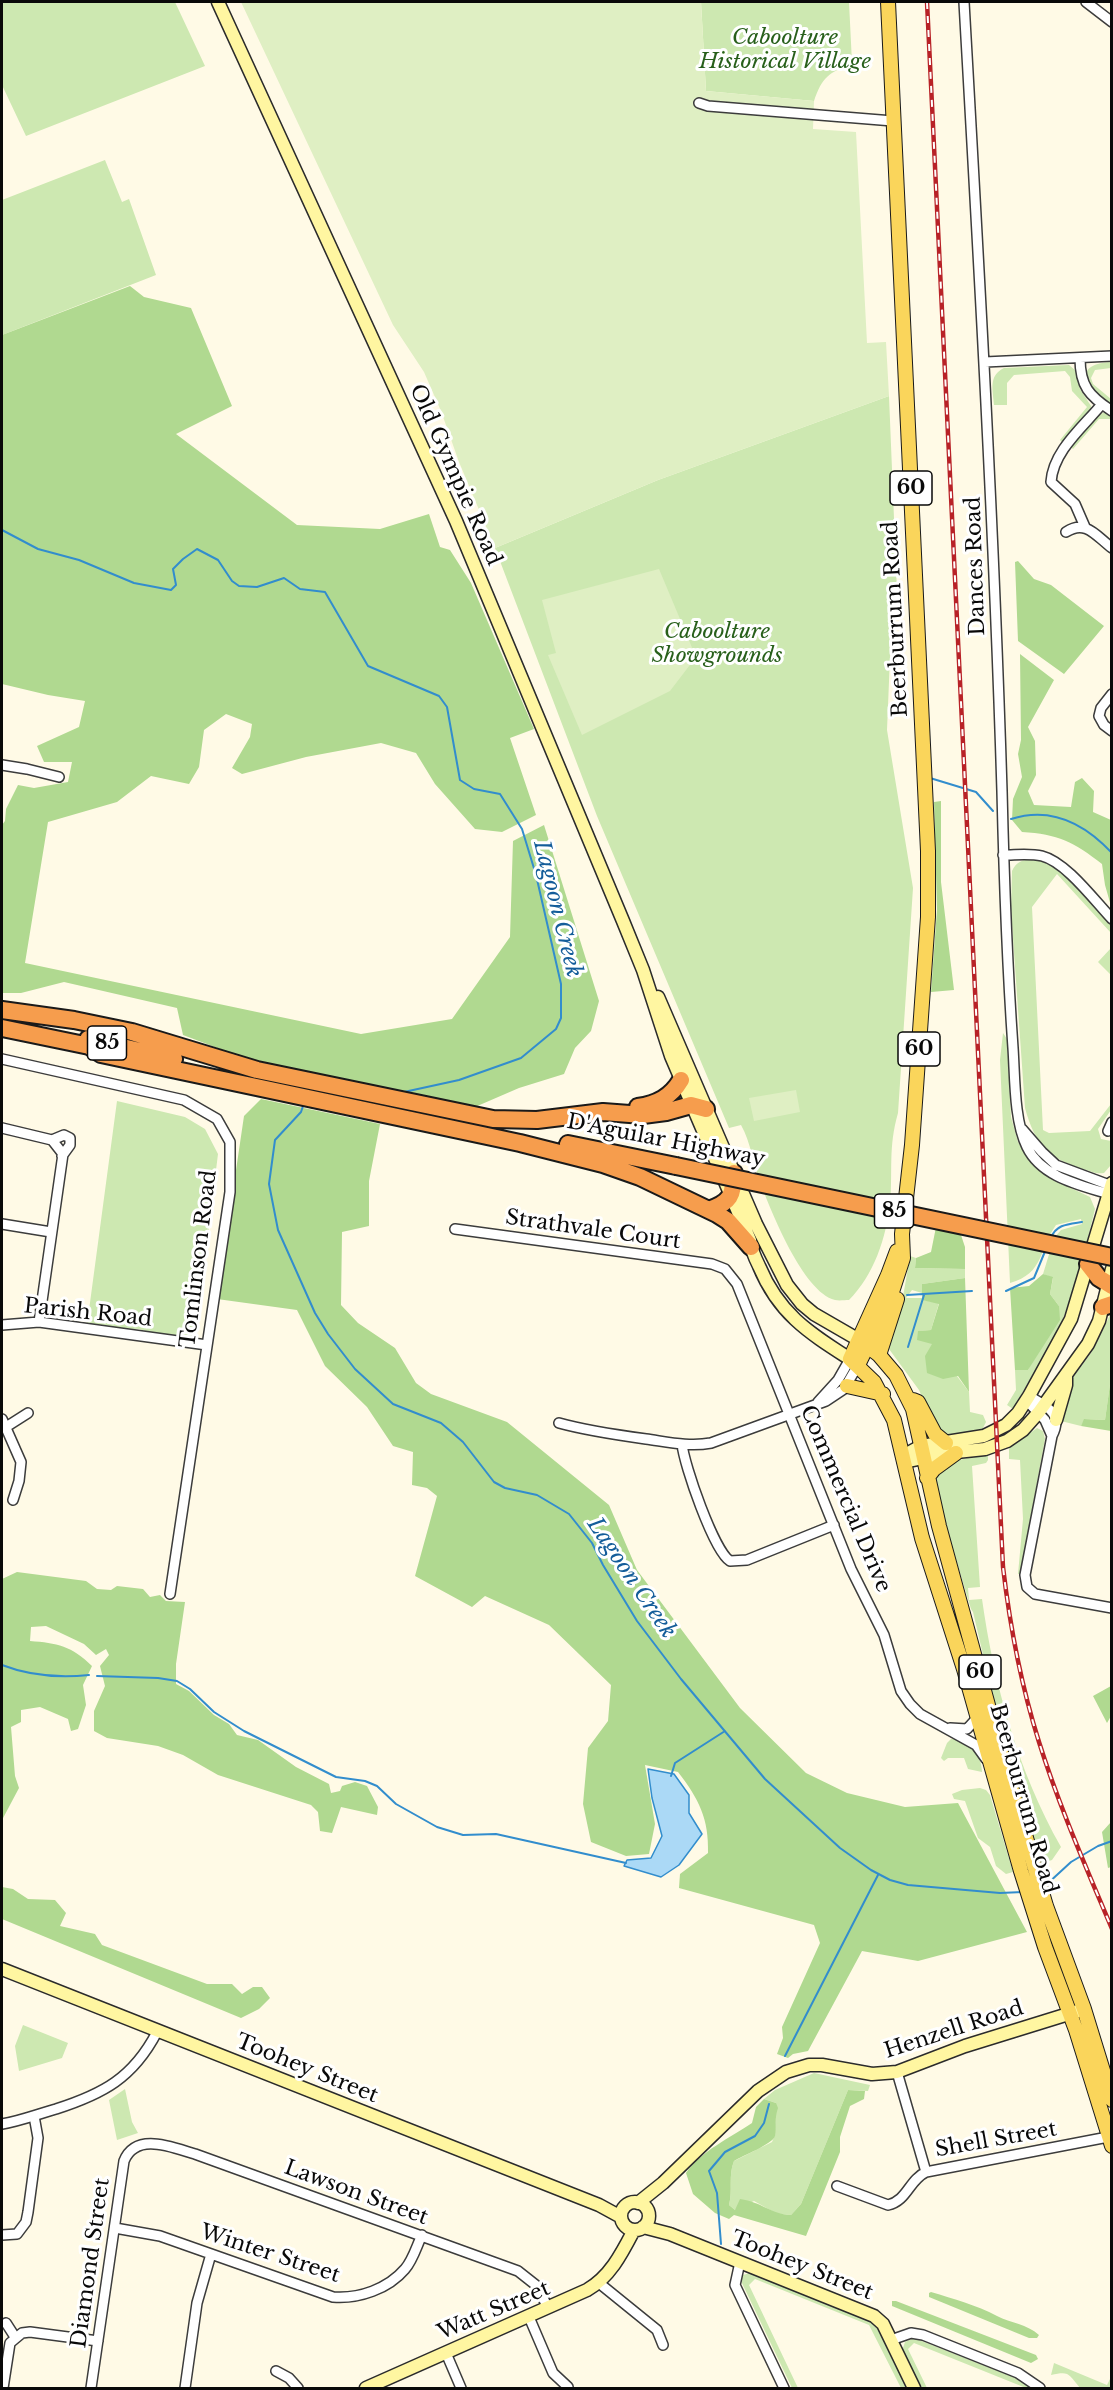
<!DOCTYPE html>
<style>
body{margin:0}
#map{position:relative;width:1113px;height:2390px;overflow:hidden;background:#fffae6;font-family:"Libre Baskerville",serif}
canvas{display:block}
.frame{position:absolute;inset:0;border:3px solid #090909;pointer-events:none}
</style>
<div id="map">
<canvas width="1113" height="2390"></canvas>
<div class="frame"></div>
</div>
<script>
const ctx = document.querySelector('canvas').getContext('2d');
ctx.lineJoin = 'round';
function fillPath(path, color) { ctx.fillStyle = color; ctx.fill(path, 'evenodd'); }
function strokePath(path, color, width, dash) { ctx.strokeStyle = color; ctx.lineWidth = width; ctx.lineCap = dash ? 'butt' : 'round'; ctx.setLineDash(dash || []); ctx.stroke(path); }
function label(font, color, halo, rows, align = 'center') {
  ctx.font = font + ' "Libre Baskerville",serif'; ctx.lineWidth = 6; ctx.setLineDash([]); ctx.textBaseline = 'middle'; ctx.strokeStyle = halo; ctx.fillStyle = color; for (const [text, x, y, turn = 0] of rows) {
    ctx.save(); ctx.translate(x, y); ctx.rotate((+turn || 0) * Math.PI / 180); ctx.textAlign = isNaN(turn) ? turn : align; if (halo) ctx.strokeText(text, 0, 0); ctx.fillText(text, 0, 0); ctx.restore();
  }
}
const green = new Path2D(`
 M2,2H175L205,66L26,136L2,85Z
 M701,2H849L852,63C829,73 822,77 814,101L706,91Z
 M105,160L122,202L129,199L156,275L2,335V200Z
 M1111,362V368L1095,370L1091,378L1093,384L1111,399V405C1090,389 1068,365 1111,362Z
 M1069,365L1076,371L1080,389L1091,406V410L1063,443L1060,440L1087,407L1072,391L1070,377L1065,371L1014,375L1007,383V405H994C993,390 988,376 1004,368Z
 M889,396L897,592L890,657L887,730L913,888L898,1113C888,1148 893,1170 890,1204C886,1238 874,1275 849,1300C845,1300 839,1301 835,1300C803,1292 771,1211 760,1182C753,1163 751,1143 741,1125L729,1128L597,816L495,548L658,480Z
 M1105,412L1111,414V419H1099L1073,449L1070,446L1097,416Z
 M1032,859C1067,865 1089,900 1111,924V933L1057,874L1032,907L1043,1130L1049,1133L1090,1131L1111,1104V1110L1098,1129L1101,1139L1111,1141V1165L1104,1173C1096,1174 1093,1172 1086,1170C1049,1159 1035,1145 1025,1108L1011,910L1012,871C1016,862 1022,860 1032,859Z
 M1111,948V975L1098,962Z
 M1003,1033L1007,1039L1011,1117L1018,1142L1027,1156L1039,1169L1054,1180L1090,1197L1095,1209L1079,1274L1060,1327L1013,1409L1007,1405L1016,1390L1015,1370H1028L1059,1306L1050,1294L1053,1278L1043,1274L1054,1238L1061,1230L1082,1224L1081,1219L1056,1225C1038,1250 1045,1273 1010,1283L1000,1060Z
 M117,1101L185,1117L205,1129L218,1154L195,1339L158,1335L139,1329L110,1328L87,1325Z
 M910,1256L916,1258L915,1268L965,1269V1278L922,1284V1293L912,1290L906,1298H922L923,1300L939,1303L931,1330L919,1331L932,1343L969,1392L970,1412L983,1415L986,1422L982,1430L951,1435L943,1434L932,1420L919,1390L889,1349L904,1291Z
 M1111,1313V1377L1105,1420L1085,1419L1081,1426L1061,1421L1068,1389L1074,1376L1091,1353Z
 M1037,1428L1043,1431L1045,1439L1020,1574H1018L1023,1519L1020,1460L1009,1459V1448Z
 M984,1455L988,1456V1460L986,1463L972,1466L980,1587L968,1588L969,1600L982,1599C994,1685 1018,1771 1061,1847L1052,1860L1040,1864L993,1697L973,1612L971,1609L946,1527L935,1478C943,1461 967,1458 984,1455Z
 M951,1739C969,1738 982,1756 982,1772L968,1769L964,1758H948L944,1761L941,1758L947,1743Z
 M980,1788L986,1790L990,1795L1013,1872L1006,1874L996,1866L990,1847L978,1838L965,1801L954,1799L952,1794L962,1790Z
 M23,2025L68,2043L62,2058L19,2071L15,2046Z
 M814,2073L870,2085L868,2091L848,2090L801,2204L791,2215L777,2214L754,2201L735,2210L729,2205C733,2190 728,2176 734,2161L772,2142L775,2135L776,2103L764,2099L775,2090Z
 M125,2089L132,2122L138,2133L117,2140L109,2100Z
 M750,2273L872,2322L880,2330L907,2388H901L869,2325L755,2279L749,2285L798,2388H792L741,2281L743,2275Z
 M914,2338L1021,2380L1032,2388H1026L914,2343L908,2349L927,2388H922L902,2351L905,2342Z
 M1054,2363L1107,2385L1111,2377V2388H1080C1068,2374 1070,2371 1051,2375Z`);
const forest = new Path2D(`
 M130,286L144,297L191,308L232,406L176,434L297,525L380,529L429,514L440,547L450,550L471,583L534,729L510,738L536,815L502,832L475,829L435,784L416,753L381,743L306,757L242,774L232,768L250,737L252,724L226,714L204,730L199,767L189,784L151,776L117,802L48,822L25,963L361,1034L452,1019L510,937L513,841L544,825L599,1001L591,1031L575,1048L564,1074L519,1088L475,1107L268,1067L183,1035L177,1008L64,982L21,993H2V825L5,821L6,809L18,785L34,788L68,782L72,762H44L37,746L79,727L85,701L48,695L2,684V335Z
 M1018,561L1034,579L1051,585L1104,626L1064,674L1018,641L1015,562Z
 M1020,654L1054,680L1028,727L1035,741L1036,775L1028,791L1034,805L1071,807L1075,782L1082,778L1094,791L1093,812L1111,820V906L1105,885L1102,864C1074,842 1058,834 1022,832L1012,820L1013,799L1022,777L1018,754L1021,740Z
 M941,801V882L954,990L931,992L937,910L934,802Z
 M261,1099L380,1124L369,1181V1226L342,1232L341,1305L358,1323L395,1348L416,1383L431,1394L507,1422L609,1505L637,1570L740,1708L806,1773L847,1793L905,1807L958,1803L1027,1932L918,1961L862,1951L808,2051L793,2054L788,2058L777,2054L783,2038L782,2027L820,1943L814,1925L679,1888L680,1874L708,1853C709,1819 699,1799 678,1772L645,1765L655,1824L649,1854L626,1856L591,1842L583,1804L588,1748L608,1721L611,1685L549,1625L485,1596L472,1607L415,1576L437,1496L427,1488L412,1485L413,1452L393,1446L367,1407L325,1366L297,1310L217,1299L244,1116Z
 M936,1227L961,1235L965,1247V1269L915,1268L916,1258L931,1252Z
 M1043,1274L1053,1277L1050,1294L1059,1306L1060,1320L1028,1370H1015L1010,1288L1029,1286Z
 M965,1278L969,1392L958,1376L943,1379L927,1373L925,1356L932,1344L917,1340L918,1331L931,1330L939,1304L922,1300V1284Z
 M1111,1377V1431L1081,1426L1084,1419L1105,1420Z
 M17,1572L86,1581L97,1589L111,1590L117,1586L143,1589L150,1597L160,1595L166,1601L185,1602L176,1664V1684L189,1691L214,1715L229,1724L237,1735L258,1740L296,1767L329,1784L331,1793L340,1791L342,1786L355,1782L367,1786L378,1807L377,1815L341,1807L332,1833L320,1831L318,1812L311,1805L218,1775L183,1755L158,1746L107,1738L94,1731V1711L105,1686L100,1666L109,1655L106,1649L96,1655L84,1644L46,1626L31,1627L30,1641C57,1643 72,1646 92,1666L83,1685L86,1705L78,1729L71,1731L68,1719L40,1707L21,1710V1722L11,1727L15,1776L19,1788L2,1820V1579Z
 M1111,1686V1716L1107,1723L1093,1696Z
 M1111,1822V1867L1108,1868L1102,1832Z
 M2,1887L13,1889L28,1899L55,1900L66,1913L60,1926L95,1934L102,1945L207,1984H232L242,1994L253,1987H262L270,1998L259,2009L241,2018L2,1919Z
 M848,2090L865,2091L864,2099L850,2106L840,2137V2152L806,2236L734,2215L729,2219L715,2213L693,2194L686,2173C701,2151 730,2138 752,2123L756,2107L764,2099L776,2103L778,2108C774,2119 777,2127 775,2136C773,2144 742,2156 734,2161C728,2176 733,2190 729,2205L735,2210L740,2199C762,2202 770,2214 791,2215L801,2204Z
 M931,2292C954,2299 976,2305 997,2316C1011,2323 1027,2324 1039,2335L1037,2338H1029L929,2297V2293Z
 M892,2301H896L1036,2355L1038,2359L1031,2363L892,2306Z`);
const pitch = new Path2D(`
 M241,2H701L706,91L814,101L813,129L856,132L867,343L886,342L889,396L658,480L495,548L459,462L441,411L424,372L393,325Z
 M659,569L696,657L670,691L582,735L548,655L556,653L542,600Z
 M796,1090L800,1112L754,1121L749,1098Z`);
const water = new Path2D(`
 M648,1769L674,1774L689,1795V1813L702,1834L679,1865L661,1877L624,1866L627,1860L651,1858L662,1836L652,1798Z`);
const stream = new Path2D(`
 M2,530L38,549L79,560L134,583L171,590L176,585L173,569L183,559L197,549L218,560L232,581L239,586L257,587L284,578L300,589L325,592L368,666L439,696L447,707L460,780L474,789L500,794L522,829L536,875L561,984V1018L556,1029L521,1058L459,1080L404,1092
 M930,778L976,792L993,811
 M1011,819C1051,806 1084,823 1112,853
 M304,1103L301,1112L275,1140L269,1184L278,1230L315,1313L328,1334L355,1369L393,1404L441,1423L463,1442L494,1482L505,1488L537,1495L569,1514L592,1543L603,1565L637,1621L681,1679L765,1779L840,1848L871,1870L890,1880L908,1885L1000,1893L1023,1892
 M1051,1238C1056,1224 1069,1224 1082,1222
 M1006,1291L1034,1278L1046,1249
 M907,1295L972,1291
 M908,1347L924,1295
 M2,1665C30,1676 59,1678 89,1675
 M97,1676L158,1678L177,1681L190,1689L214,1712L244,1731L336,1777L365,1781L377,1786L396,1804L437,1827L463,1835L496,1834L626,1863
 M671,1776L675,1763L725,1731
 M1046,1885L1071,1862L1098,1846L1112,1841
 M785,2056L878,1875
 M721,2244L717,2193L709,2171L725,2152L755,2136L764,2123L769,2104`);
const street = new Path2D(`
 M964,2C979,265 994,528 1002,791C1004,877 1007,962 1013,1048C1015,1077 1014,1121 1027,1147C1042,1178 1081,1185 1112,1195
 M1086,2L1112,22
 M699,103L708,106L893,121
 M1080,358C1080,386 1089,396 1112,411
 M985,362L1112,356
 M1085,527L1075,504L1051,482C1053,451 1083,427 1102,404
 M1066,532C1086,519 1096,536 1112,548
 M1112,694L1101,708L1099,716L1104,725L1112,731
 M2,765L27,769L59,777
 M1003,855C1016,855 1030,853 1042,856C1066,862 1094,900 1112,919
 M2,1059L184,1100L217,1119L230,1142V1192L170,1594
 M2,1128L52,1140L63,1154L39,1322
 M1022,1129L1042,1152L1056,1165L1112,1186
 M1108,1131L1112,1122
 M52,1140L64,1135L70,1138V1145L62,1156
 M2,1224L51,1232
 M455,1229L712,1264L725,1269L737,1284L851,1569L884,1635L901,1691L910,1704L920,1714L976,1745L986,1759
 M2,1325L39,1322L207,1345
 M1029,1396C1046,1406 1064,1413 1052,1436L1025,1575L1027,1587L1035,1594L1112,1608
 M1026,1400L1045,1420L1052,1436
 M818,1402L838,1380L850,1359
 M2,1419L21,1462L19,1481L13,1500
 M559,1423C588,1431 617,1435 646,1439C668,1442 689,1447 711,1443L826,1401L844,1389L858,1365
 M6,1427L28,1413
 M682,1444C684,1465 714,1551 730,1561L747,1560L834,1525
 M950,1728L967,1729L977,1718
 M897,2072L926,2172
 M2,2124C20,2121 38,2114 56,2109C103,2094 133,2078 157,2032
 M837,2186L888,2205C907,2201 909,2180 926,2172L1108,2137
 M115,2228L160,2236L333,2297C359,2299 388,2289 405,2269C413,2260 417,2245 422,2235
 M2,2235L17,2234L26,2222L28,2212L38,2138L34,2116
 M740,2262L735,2285L784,2388
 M599,2283L657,2330L663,2345
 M529,2317L553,2373L568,2387
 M6,2323L15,2337
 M891,2340L911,2333L923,2335L1018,2373L1040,2388
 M446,2353L461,2388
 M276,2371L289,2378L298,2388
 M3,2388L10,2343L22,2333L30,2332L98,2341
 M91,2388L124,2161C136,2132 171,2147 195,2154L518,2271L537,2286L548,2308
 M185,2388L197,2303L211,2254`);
const secondary = new Path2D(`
 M218,2L456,521L623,921L643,970L671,1056L750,1240C751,1249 755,1258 759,1266C779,1314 808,1332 850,1359
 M658,997L756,1224L787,1285L802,1304L814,1314L859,1340
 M1056,1420L1066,1385V1376
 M903,1456L921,1446L984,1436L1006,1425L1018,1413L1029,1396L1071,1319L1112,1183
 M904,1462L947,1453L985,1449L1007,1441L1023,1430L1039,1412L1088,1344L1099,1321L1112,1269
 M2,1969L599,2205L621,2217
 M621 2216a14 14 0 1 1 28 0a14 14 0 1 1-28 0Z
 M638,2203L663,2183L758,2091L786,2072L809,2065H822L872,2074L897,2072L965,2046L1078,2011
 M643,2227L670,2234L874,2316L883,2324L914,2388
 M366,2388L587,2290C610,2277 622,2253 634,2230`);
const primary = new Path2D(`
 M897,1251L888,1275L850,1359L874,1382L894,1420L922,1538L964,1669L1021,1871L1045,1947L1076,2030L1112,2146
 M861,1341L879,1355L896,1375L913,1409L939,1526L1000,1749L1046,1906L1084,2009L1112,2100
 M879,1355L897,1299
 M858,1365L889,1301L903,1258L902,1234L912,1145L928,917V851L888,2
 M847,1386L883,1394
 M913,1400L918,1402L935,1434L946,1443
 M927,1478L934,1469L956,1453`);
const highway = new Path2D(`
 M2,1010L74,1020L132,1032L257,1070L493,1119L537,1120L603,1112L643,1115L666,1112L691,1105L706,1109
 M2,1028L99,1048
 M88,1039L174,1059
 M89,1046L101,1054L520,1143L603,1164L640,1177L717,1214L728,1221L751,1247
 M638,1107C657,1104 671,1097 681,1080
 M568,1144L676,1166
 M709,1210C731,1202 733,1196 734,1173
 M1088,1264L1099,1278L1112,1286
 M1103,1307L1112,1304`);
const rail = new Path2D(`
 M927,2L1003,1567C1010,1627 1021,1685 1039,1742C1059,1806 1086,1867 1112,1929`);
const highwayBridge = new Path2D(`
 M676,1166L1112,1257`);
const shields = [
 [911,488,42],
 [107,1043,39],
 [919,1049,42],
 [894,1211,39],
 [980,1672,42]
];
const shieldNames = [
 ["60",911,488],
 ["85",107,1043],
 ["60",919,1049],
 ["85",894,1211],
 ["60",980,1672]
];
const parkNames = [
 ["Caboolture",785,38],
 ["Historical Village",785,62],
 ["Caboolture",717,632],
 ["Showgrounds",717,656]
];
const streetNames = [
 ["Old Gympie Road",455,475,66],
 ["Dances Road",976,566,-92],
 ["Beerburrum Road",896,619,-93],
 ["D'Aguilar Highway",666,1141,11],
 ["Strathvale Court",593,1230,8],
 ["Tomlinson Road",199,1259,-83],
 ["Parish Road",88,1313,6],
 ["Commercial Drive",845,1499,67],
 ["Beerburrum Road",1023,1799,74],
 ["Henzell Road",954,2030,-18],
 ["Toohey Street",307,2069,22],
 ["Shell Street",996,2140,-10],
 ["Lawson Street",356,2193,20],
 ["Winter Street",270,2254,18],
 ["Diamond Street",91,2263,-82],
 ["Toohey Street",802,2266,22],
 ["Watt Street",494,2311,-23]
];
const waterNames = [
 ["Lagoon Creek",557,909,76],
 ["Lagoon Creek",631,1578,56]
];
fillPath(green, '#cde8b1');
fillPath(forest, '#b0d990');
fillPath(pitch, '#dfefc3');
fillPath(water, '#abd9f6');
strokePath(water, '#328dcd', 1.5);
strokePath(stream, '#328dcd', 2);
strokePath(street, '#3c3c3c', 12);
strokePath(secondary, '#2b2b2b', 15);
strokePath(primary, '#1a1a1a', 16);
strokePath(highway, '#1a1a1a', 20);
strokePath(street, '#fff', 9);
strokePath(secondary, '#fff6a1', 12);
strokePath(primary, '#fad55b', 14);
strokePath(highway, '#f69d4d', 16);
strokePath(rail, '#b82227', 4.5);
strokePath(rail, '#fff', 2, [7]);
strokePath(highwayBridge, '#1a1a1a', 20, []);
strokePath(highwayBridge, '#f69d4d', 16);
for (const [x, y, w] of shields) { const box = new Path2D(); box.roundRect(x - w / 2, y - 17, w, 34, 4.5); ctx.fillStyle = '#fff'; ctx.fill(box); strokePath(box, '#090909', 1.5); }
label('bold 20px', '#090909', null, shieldNames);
label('italic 21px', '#28601b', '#fff', parkNames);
label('21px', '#090909', '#fff', streetNames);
label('italic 22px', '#145d9a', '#fff', waterNames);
</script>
